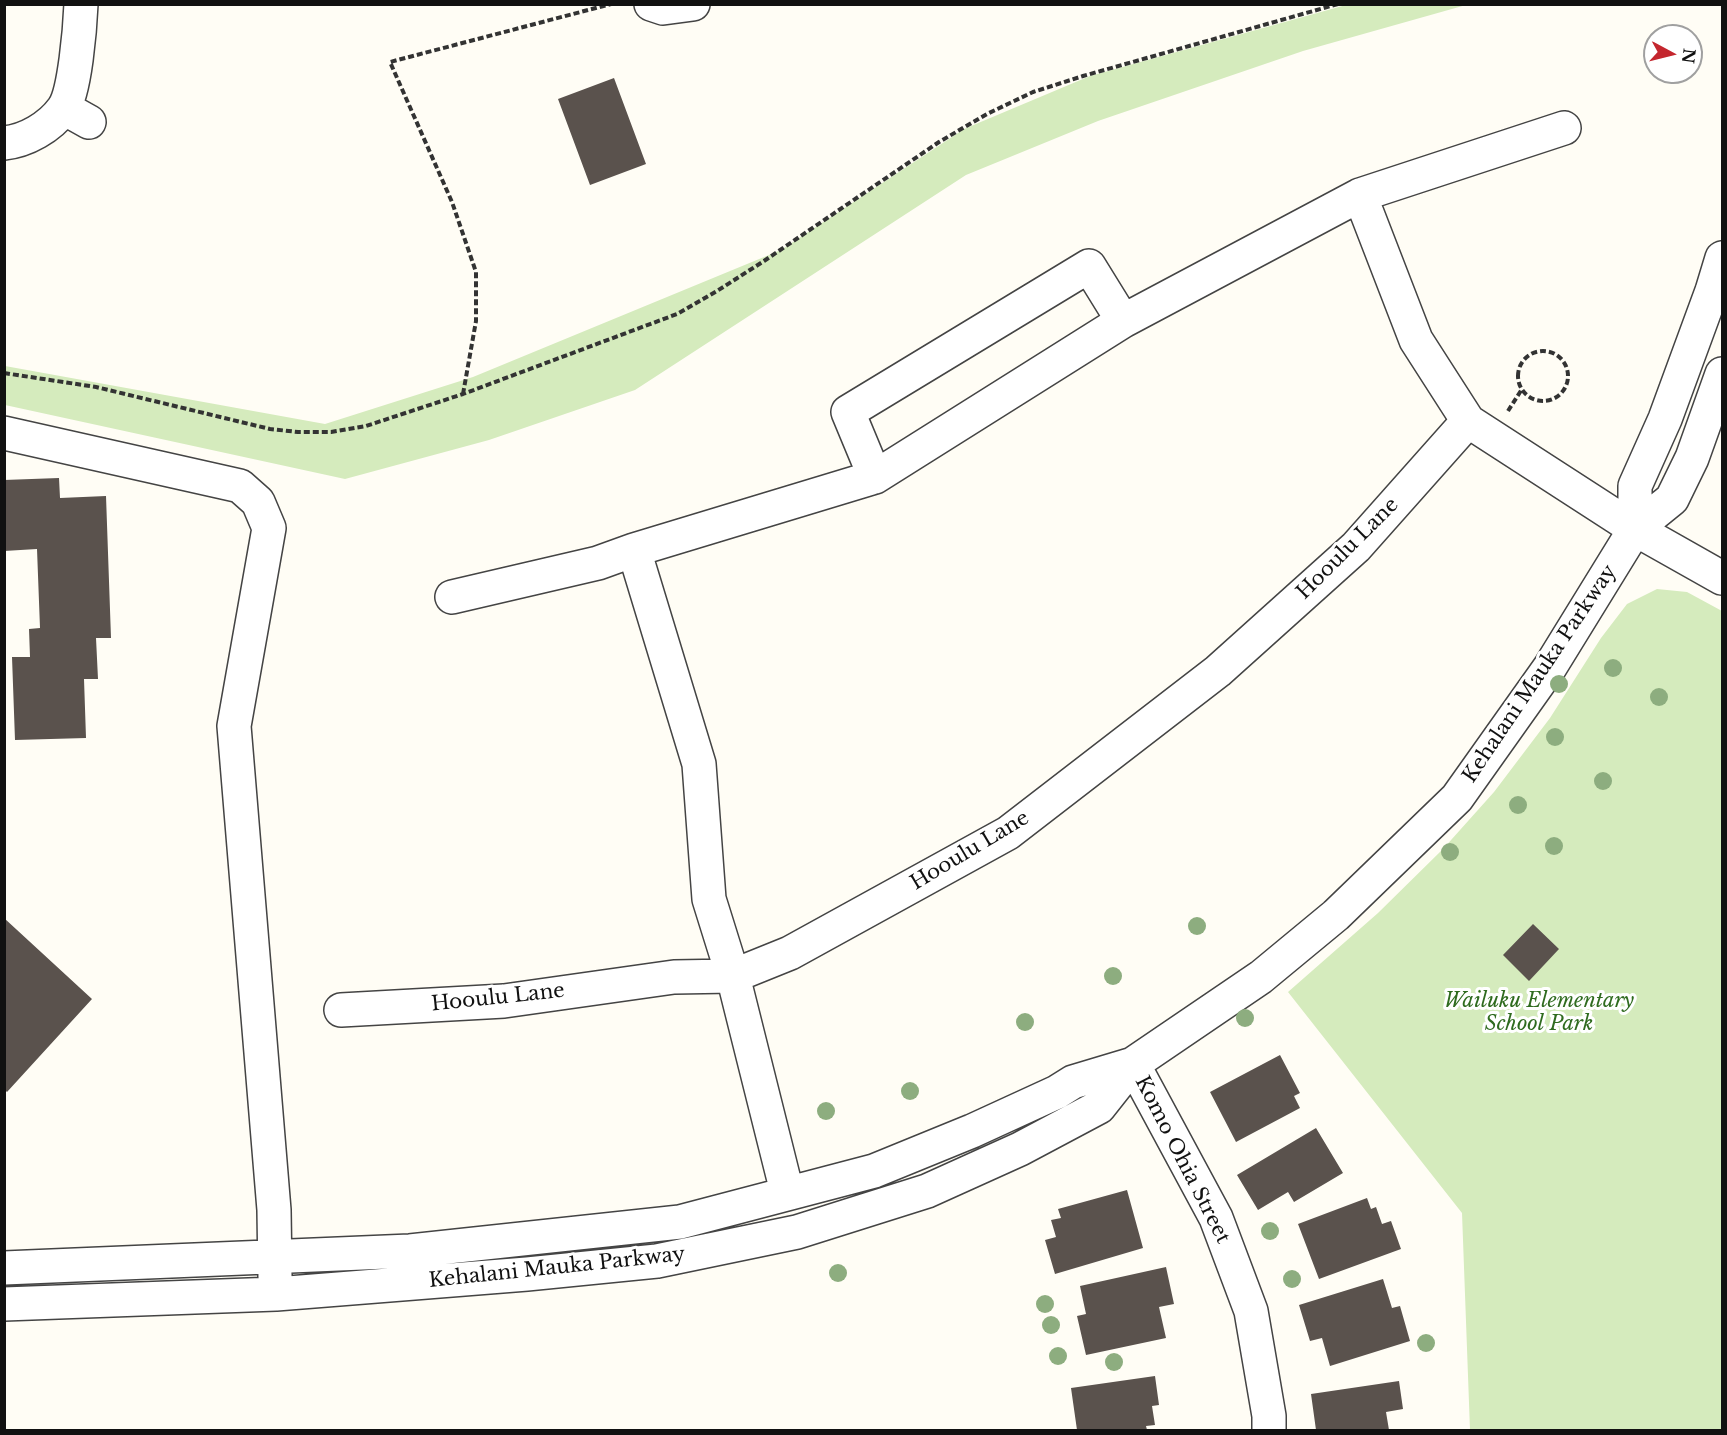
<!DOCTYPE html>
<style>
body{margin:0}
#map{position:relative;width:1727px;height:1435px;overflow:hidden;background:#fffdf5;font-family:"Libre Baskerville",serif}
canvas{display:block}
.frame{position:absolute;inset:0;border:6px solid #111;pointer-events:none}
.north{position:absolute;left:1643px;top:24px;width:60px;height:60px;box-sizing:border-box;background:#fff;border:2px solid #a0a0a0;border-radius:50%;rotate:97deg;font-size:16px;font-weight:700;line-height:24px;text-align:center;color:#111}
.north::after{content:'';display:block;margin:auto;width:21px;height:27px;background:#c4262e;clip-path:polygon(50% 0,100% 100%,50% 72%,0 100%)}
</style>
<div id="map">
<canvas width="1727" height="1435"></canvas>
<div class="frame"></div>
<div class="north">N</div>
</div>
<script>
const ctx = document.querySelector('canvas').getContext('2d');
ctx.lineJoin = 'round';
function fillPath(path, color) { ctx.fillStyle = color; ctx.fill(path, 'evenodd'); }
function strokePath(path, color, width, dash) { ctx.strokeStyle = color; ctx.lineWidth = width; ctx.lineCap = dash ? 'butt' : 'round'; ctx.setLineDash(dash || []); ctx.stroke(path); }
function label(font, color, halo, rows, align = 'center') {
  ctx.font = font + ' "Libre Baskerville",serif'; ctx.lineWidth = 6; ctx.setLineDash([]); ctx.textBaseline = 'middle'; ctx.strokeStyle = halo; ctx.fillStyle = color; for (const [text, x, y, turn = 0] of rows) {
    ctx.save(); ctx.translate(x, y); ctx.rotate((+turn || 0) * Math.PI / 180); ctx.textAlign = isNaN(turn) ? turn : align; if (halo) ctx.strokeText(text, 0, 0); ctx.fillText(text, 0, 0); ctx.restore();
  }
}
const green = new Path2D(`
 M1346,5H1466L1303,51L1098,121L966,175L635,390L489,440L345,479L5,405V366L325,424L473,377L781,250L964,129L1090,76Z
 M1657,589L1687,592L1722,611V1430H1470L1462,1213L1288,992L1378,913L1443,849L1494,792L1550,718L1601,638L1627,604Z`);
const building = new Path2D(`
 M614,78L646,164L590,185L558,99Z
 M59,478L60,498L106,496L111,638H96L98,679H84L86,738L15,740L12,657H30L29,629L40,628L37,549L4,551V480Z
 M4,918L92,999L7,1092L4,1089Z
 M1533,924L1559,949L1529,981L1503,955Z
 M1280,1055L1300,1093L1294,1096L1300,1108L1236,1142L1210,1092Z
 M1316,1128L1343,1173L1294,1202L1288,1192L1258,1210L1237,1175Z
 M1127,1190L1143,1248L1055,1274L1045,1240L1056,1237L1051,1220L1061,1218L1058,1209Z
 M1367,1198L1371,1209L1376,1207L1382,1224L1391,1221L1401,1249L1319,1279L1298,1224Z
 M1166,1267L1174,1304L1159,1307L1166,1338L1086,1355L1077,1316L1086,1314L1080,1286Z
 M1383,1279L1392,1308L1400,1306L1410,1341L1330,1366L1322,1338L1310,1341L1299,1305Z
 M1155,1376L1159,1405L1152,1406L1155,1425L1146,1426L1147,1430H1077L1071,1388Z
 M1399,1381L1403,1409L1386,1412L1389,1430H1316L1311,1394Z`);
const path = new Path2D(`
 M1518 376a25 25 0 1 1 50 0a25 25 0 1 1-50 0Z
 M4,373L96,387L270,429L298,432H331L366,426L463,394L677,314L717,291L764,261L939,142L987,114L1033,92L1083,76L1338,4
 M463,394L476,321V272L452,202L390,62L611,4
 M1508,411L1522,389`);
const minor = new Path2D(`
 M651,4L663,8L693,4
 M64,108L89,122
 M4,143C26,141 50,127 63,109C75,93 80,27 81,4
 M1360,195L1564,128
 M4,433L240,486L258,502L269,528L234,726L274,1210L275,1277
 M875,477L848,412L1089,266L1123,321
 M1635,529V486L1665,419L1712,291L1722,258
 M452,597L598,563L634,550
 M341,1010L504,1001L674,977L733,976L790,953L1008,833L1218,671L1356,547L1468,421
 M1133,1064L1216,1218L1251,1311L1269,1416V1430
 M784,1180L733,976L709,899L699,764L634,550L875,477L1123,321L1360,195L1416,340L1468,421L1635,529L1722,578
 M4,1268L410,1251L680,1222L874,1171L972,1131L1057,1092L1073,1082L1133,1064
 M4,1304L276,1294L527,1274L657,1261L797,1232L927,1191L1020,1149L1099,1107L1133,1064L1261,977L1336,915L1457,798L1550,667L1635,529L1672,499L1692,458L1722,374`);
const trees = [
 [1613,668],
 [1559,684],
 [1659,697],
 [1555,737],
 [1603,781],
 [1518,805],
 [1554,846],
 [1450,852],
 [1197,926],
 [1113,976],
 [1245,1018],
 [1025,1022],
 [910,1091],
 [826,1111],
 [1270,1231],
 [838,1273],
 [1292,1279],
 [1045,1304],
 [1051,1325],
 [1426,1343],
 [1058,1356],
 [1114,1362]
];
const streetNames = [
 ["Hooulu Lane",1348,549,-45],
 ["Kehalani Mauka Parkway",1540,674,-56],
 ["Hooulu Lane",970,851,-31],
 ["Hooulu Lane",498,998,-6],
 ["Komo Ohia Street",1182,1160,63],
 ["Kehalani Mauka Parkway",557,1268,-6]
];
const parkNames = [
 ["Wailuku Elementary",1539,1001],
 ["School Park",1539,1024]
];
fillPath(green, '#d5ebbd');
fillPath(building, '#5a524d');
strokePath(minor, '#444', 36);
strokePath(path, '#333', 4, [6, 3]);
strokePath(minor, '#fff', 33);
ctx.fillStyle = '#8dad7f';
for (const [x, y] of trees) { ctx.beginPath(); ctx.arc(x, y, 9, 0, 2 * Math.PI); ctx.fill(); }
label('20px', '#111', '#fff', streetNames);
label('italic 20px', '#2f6b1f', '#fff', parkNames);
</script>
